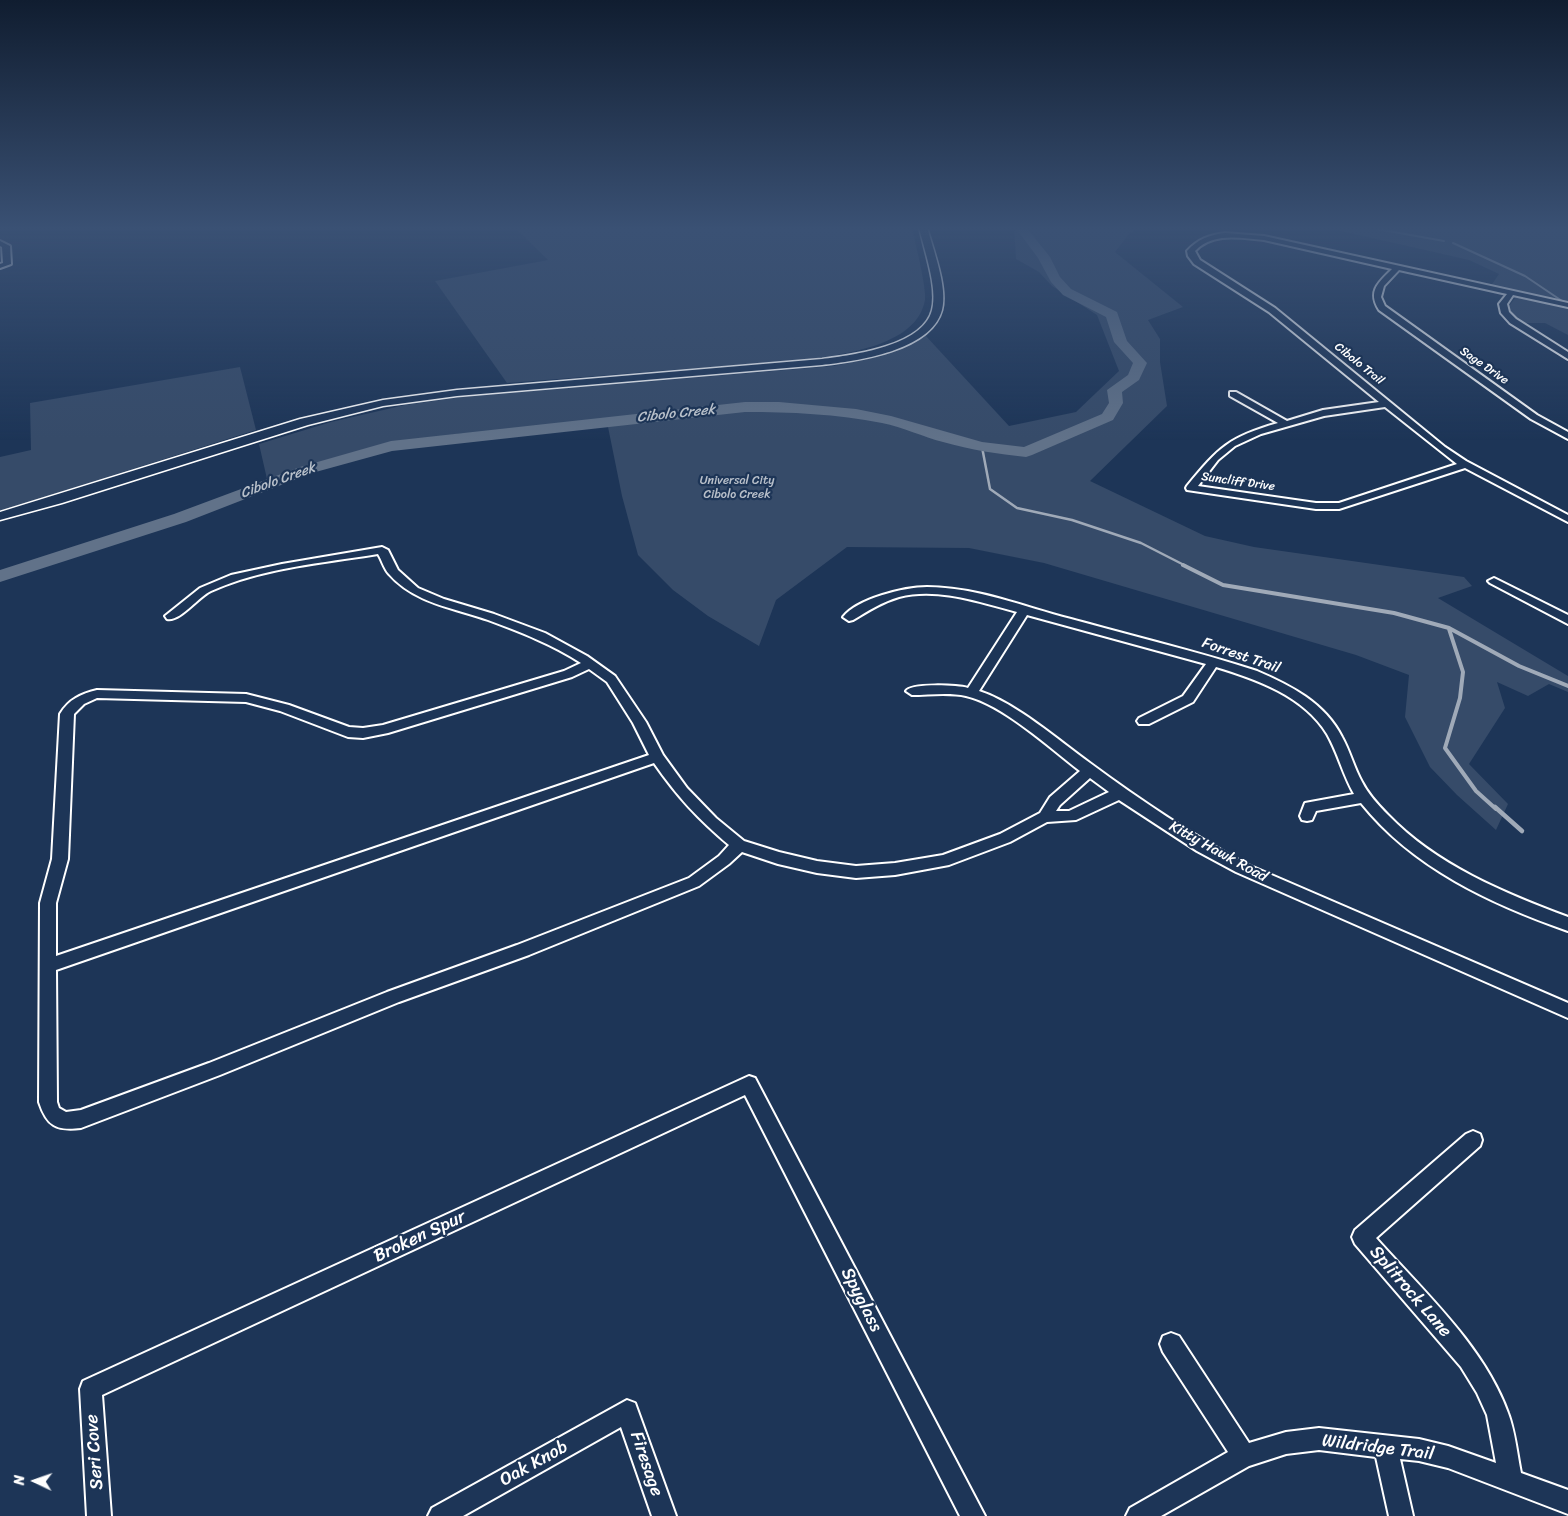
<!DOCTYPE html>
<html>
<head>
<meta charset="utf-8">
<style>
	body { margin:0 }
	#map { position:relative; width:1568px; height:1516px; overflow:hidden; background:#1d3557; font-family:Sriracha,sans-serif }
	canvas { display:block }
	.north { position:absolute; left:10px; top:1456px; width:50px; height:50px; -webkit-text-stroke:4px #1d3557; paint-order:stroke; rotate:273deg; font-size:14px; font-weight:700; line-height:20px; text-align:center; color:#fff }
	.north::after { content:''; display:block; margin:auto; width:18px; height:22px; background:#fff; clip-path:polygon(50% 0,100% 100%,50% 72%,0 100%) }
</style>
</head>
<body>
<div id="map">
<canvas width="1568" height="1516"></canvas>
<div class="north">N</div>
</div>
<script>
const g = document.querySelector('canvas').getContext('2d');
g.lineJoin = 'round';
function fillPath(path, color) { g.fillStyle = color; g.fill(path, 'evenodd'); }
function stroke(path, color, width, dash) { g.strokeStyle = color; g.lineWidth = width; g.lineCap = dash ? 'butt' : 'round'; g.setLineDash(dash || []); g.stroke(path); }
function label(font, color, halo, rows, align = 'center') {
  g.font = font + ' Sriracha,sans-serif'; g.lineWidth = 4.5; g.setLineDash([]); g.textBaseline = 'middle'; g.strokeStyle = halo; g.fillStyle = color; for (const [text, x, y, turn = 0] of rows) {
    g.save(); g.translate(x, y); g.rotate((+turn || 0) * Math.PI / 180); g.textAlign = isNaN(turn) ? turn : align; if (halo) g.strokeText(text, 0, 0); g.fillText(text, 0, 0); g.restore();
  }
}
fillPath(new Path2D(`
	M514,227H912C915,242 927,289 925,300C917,345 848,353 812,359L507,383L435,281L548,260Z
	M1014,227H1141L1130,233L1115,252L1183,307L1148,320L1160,339V362L1167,406L1090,481L1205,536L1254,547L1464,577L1472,586L1438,598L1568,676V692L1549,684L1528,696L1497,682L1505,708L1469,764L1508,804L1496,830L1457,795L1430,767L1405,717L1409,675L1356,655L1044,563L969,548L847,547L776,600L759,646L708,616L673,590L638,555L622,496L607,422L457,434L352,455L267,479L259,444L331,422L405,405L462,397L834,366L882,356L925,335L1009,426L1076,412L1119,371L1097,315L1052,286L1039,272L1016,259Z
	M1323,227H1568V304L1490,287L1499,274L1469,260Z
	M1516,297L1568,306V335L1545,323H1522L1511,315L1509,306Z
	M240,367L256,430L32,501V504L0,512V457L31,450L30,403Z`), '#364b69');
stroke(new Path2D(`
	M1366,227L1444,241
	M1453,243L1525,276L1565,303`), '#a0aab8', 2);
stroke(new Path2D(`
	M982,447L990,489L1017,508L1072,520L1141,543L1186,566`), '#a0aab8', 2.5);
stroke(new Path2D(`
	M1183,565L1223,585L1394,613L1449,628L1519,666L1568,686
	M1449,629L1463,672L1460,698L1445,748L1476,791L1496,809`), '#a0aab8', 4);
stroke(new Path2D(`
	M1495,807L1522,831`), '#a0aab8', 4.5);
fillPath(new Path2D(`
	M1015,227H1026L1050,257L1060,277L1071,289L1117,312L1127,341L1147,363L1139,380L1122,392L1123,403L1113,420L1032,455L1026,457C998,454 971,450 943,442C923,437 903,427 882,423C837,414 790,412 745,412L392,451L312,473L186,522L0,582V570L174,514L300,467L391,441L745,402H779L856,409L891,416L982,442L1024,447L1102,414L1109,403L1107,390L1128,375L1133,363L1114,342L1106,317L1063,295L1051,282L1038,258Z`), '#617289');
const minor = new Path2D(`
	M1225,233L1264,236L1568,303V307L1513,295L1507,304L1509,312L1516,319L1568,352V359L1510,323L1501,313L1499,304L1507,294L1399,270L1384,286L1381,297L1385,306L1537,415L1568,432V439L1531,419L1379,310C1367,291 1379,282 1392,269L1264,240C1240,238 1213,232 1195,251L1200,260L1275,308L1445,447L1466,461L1568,515V522L1465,468L1339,509H1316L1187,490L1186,488L1187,486C1219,447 1229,437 1278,423L1230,396V392H1236L1287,421L1323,410L1379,402L1269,312L1194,264L1188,256L1187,251C1198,239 1209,235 1225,233ZM1385,407L1457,464L1339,503H1316L1198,486L1218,460L1235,446L1261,434L1324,416Z
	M0,241L10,246L11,264L0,268V264L3,263L2,247L0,246Z
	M382,547L388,550L398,570L418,588L444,599L494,614L545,633L587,656L615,676L646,722L663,755L687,788L716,818L744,841L779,852L817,861L856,866L895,863L943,855L1000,834L1040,813L1050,797L1080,771C1050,748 1002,704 966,696C949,692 929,695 912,695L906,691C911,683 957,685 968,688L1017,612C980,602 937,587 899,597C882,602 868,611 853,620L849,621L843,617C857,599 904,587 927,587C976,587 1024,607 1071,619C1132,636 1196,651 1257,671C1290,685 1325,703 1342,737C1350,751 1354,768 1362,782C1368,794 1378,805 1388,815C1436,865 1504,893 1568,917V931C1491,904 1413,868 1361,803L1316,811L1312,820L1307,821L1302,820L1300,816L1305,803L1354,794C1343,775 1338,753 1327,734C1304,696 1256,679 1216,667L1193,702L1149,724H1139L1137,721L1139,718L1183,696L1206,664L1027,615L979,691C1016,703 1058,740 1090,763C1140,800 1191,834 1246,864L1568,1003V1018L1236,872L1197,851L1119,800L1076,820L1047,822L1010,842L949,865L895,875L856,878L817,873L778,864L742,852L729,864L699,886L529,955L399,1002L220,1075L81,1128C56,1131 47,1126 39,1102L40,903L52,859L60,714C69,699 81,694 97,690L246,694L289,705L349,727L363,728L383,725L564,671L581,663C552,644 520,632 488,620C454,608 414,603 389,574C384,569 382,560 378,554C323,563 262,568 211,591C198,597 180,622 167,619L165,616L200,588L231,575L282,564ZM589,669L607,682L633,723L649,755L56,956V903L68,859L74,714L84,704L97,698L246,702L280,711L348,737L363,738L388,733L572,677ZM654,763C677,796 698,819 729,845L719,856L689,878L517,945L387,992L209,1063L81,1110L66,1112L59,1108L57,1102L56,970ZM1090,778L1109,792L1069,811H1056L1060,805Z
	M1494,578L1568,615V624L1490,583L1488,581Z
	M749,1076L755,1078L985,1516H960L745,1095L102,1395L111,1516H87L80,1389L83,1381Z
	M1473,1131L1480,1134L1482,1140L1480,1146L1376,1238C1423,1291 1484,1346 1508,1413C1515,1431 1517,1453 1521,1473L1568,1490V1514L1448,1468L1419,1461L1400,1459L1413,1516H1389L1376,1457L1319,1450L1286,1454L1249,1466L1161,1516H1126L1130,1508L1228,1452L1163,1352L1160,1344L1163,1336L1171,1333L1179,1336L1249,1443L1286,1432L1319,1428L1419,1439L1448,1446L1496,1463L1487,1415L1477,1393L1461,1367L1355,1244L1352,1237L1355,1230L1466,1134Z
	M627,1400L635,1403L676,1516H652L621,1427L463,1516H428L432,1508Z`);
const major = new Path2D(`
	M919,227H927C933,249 948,288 942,310C931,351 857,361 822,365L457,396L383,406L308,425L62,503L0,520V512L300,419L383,400L457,390L822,359C853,355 923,346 932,310C938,288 924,250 919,227Z`);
stroke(minor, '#fff', 4);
stroke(major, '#fff', 3);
fillPath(minor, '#1d3557');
fillPath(major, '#1d3557');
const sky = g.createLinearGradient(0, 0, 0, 440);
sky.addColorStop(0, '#101d30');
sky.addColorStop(0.52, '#3a5174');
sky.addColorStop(1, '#3a517400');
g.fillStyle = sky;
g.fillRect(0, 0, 1568, 440);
label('12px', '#fff', '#1d3557', [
	["Cibolo Trail",1359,364,39],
	["Sage Drive",1484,366,35],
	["Suncliff Drive",1238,482,8]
]);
label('12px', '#b9c0ca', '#1d3557', [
	["Universal City",737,481],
	["Cibolo Creek",737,495]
]);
label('italic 14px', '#b8c0ca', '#1d3557', [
	["Cibolo Creek",676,414,-6],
	["Cibolo Creek",278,481,-20]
]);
label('15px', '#fff', '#1d3557', [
	["Forrest Trail",1241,656,19],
	["Kitty Hawk Road",1218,852,29]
]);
label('18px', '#fff', '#1d3557', [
	["Broken Spur",420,1237,-25],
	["Splitrock Lane",1410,1292,49],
	["Spyglass",861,1300,63],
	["Wildridge Trail",1378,1448,7],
	["Seri Cove",95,1452,-94],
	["Oak Knob",534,1464,-29],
	["Firesage",646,1464,71]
]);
</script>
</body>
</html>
